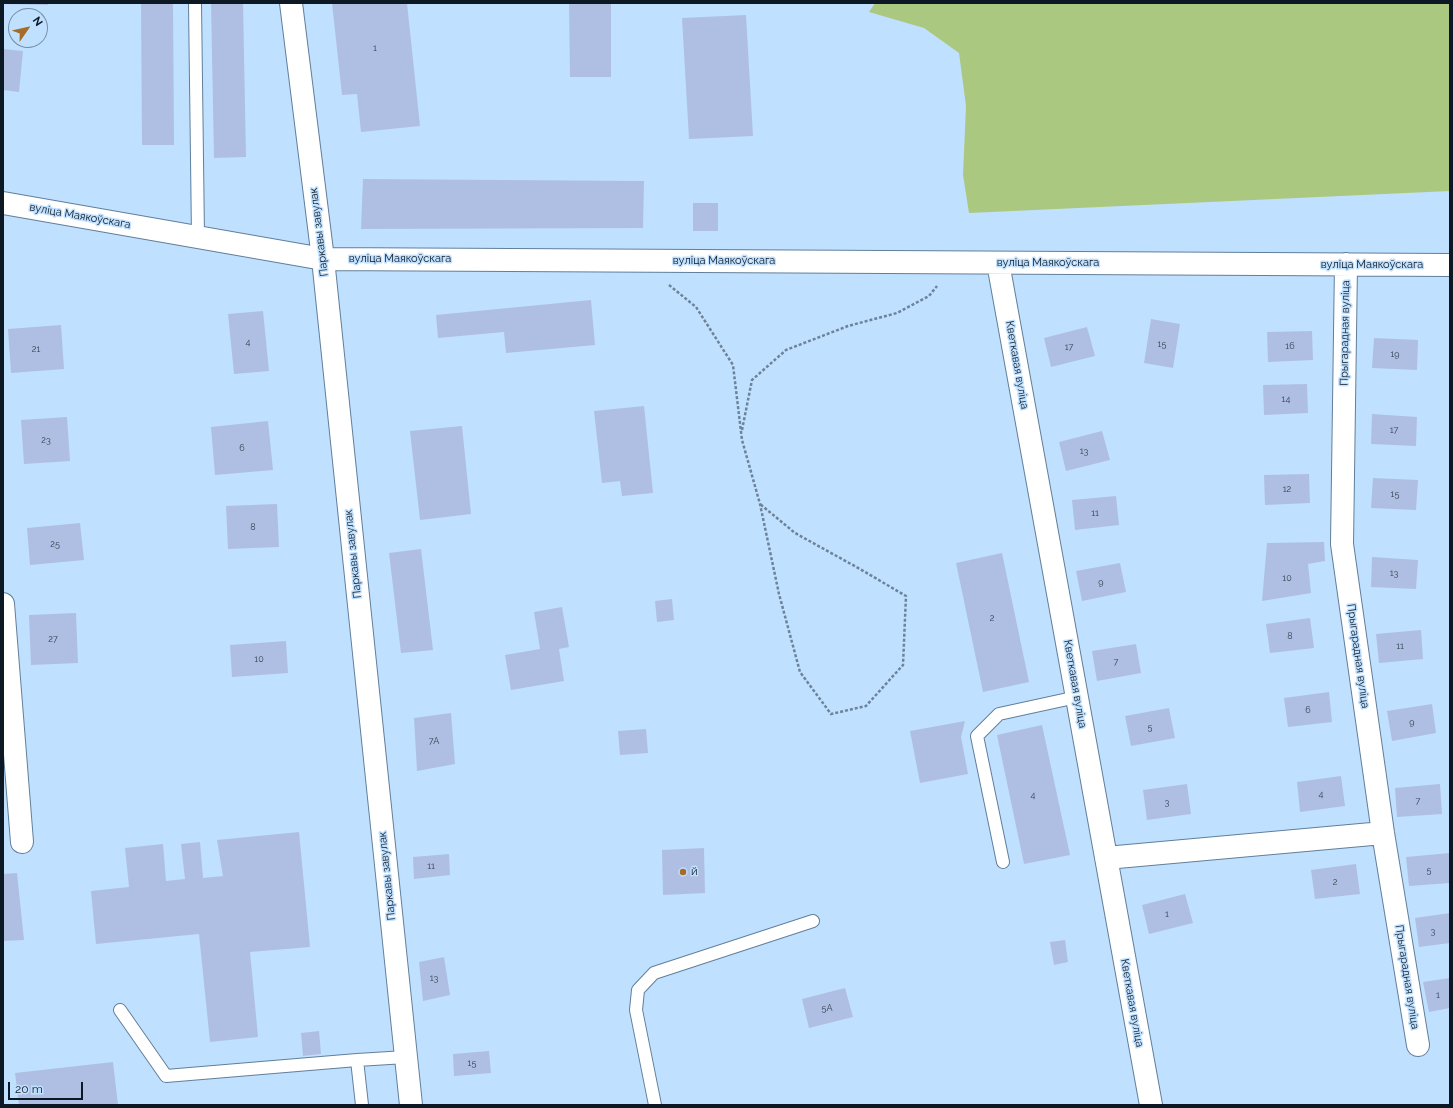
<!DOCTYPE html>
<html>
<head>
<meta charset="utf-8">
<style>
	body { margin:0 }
	#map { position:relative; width:1453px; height:1108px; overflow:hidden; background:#c0e0ff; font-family:Raleway,sans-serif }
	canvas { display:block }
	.frame { position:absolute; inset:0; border:4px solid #0c1823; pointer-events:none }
	.north { position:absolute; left:8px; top:8px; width:40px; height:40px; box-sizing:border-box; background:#c0e0ff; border:1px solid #7890a7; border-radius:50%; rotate:56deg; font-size:11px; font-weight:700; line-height:16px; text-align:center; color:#0c1823 }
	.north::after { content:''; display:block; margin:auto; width:14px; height:18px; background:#a46b29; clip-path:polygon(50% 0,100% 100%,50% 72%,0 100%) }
	.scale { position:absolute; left:8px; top:1082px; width:75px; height:18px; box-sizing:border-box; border:2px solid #0c1823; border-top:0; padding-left:5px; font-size:12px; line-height:14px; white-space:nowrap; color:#0c1823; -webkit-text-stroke:3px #c0e0ff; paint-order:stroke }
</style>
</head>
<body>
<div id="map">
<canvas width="1453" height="1108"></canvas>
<div class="frame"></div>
<div class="north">N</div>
<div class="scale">20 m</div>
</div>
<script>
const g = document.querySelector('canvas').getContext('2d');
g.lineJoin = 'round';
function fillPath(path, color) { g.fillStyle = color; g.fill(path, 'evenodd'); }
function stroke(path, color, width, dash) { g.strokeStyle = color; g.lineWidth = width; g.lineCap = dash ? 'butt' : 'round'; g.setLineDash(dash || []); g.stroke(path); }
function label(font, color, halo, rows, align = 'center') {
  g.font = font + ' Raleway,sans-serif'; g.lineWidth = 3; g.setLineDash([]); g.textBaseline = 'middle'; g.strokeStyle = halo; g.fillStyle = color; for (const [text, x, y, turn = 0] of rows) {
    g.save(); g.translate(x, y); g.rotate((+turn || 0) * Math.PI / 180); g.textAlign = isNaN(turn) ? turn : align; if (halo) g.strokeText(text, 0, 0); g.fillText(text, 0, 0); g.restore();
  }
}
fillPath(new Path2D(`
	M875,3H1450V191L969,213L963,175L966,106L959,53L924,28L869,12Z`), '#abc881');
fillPath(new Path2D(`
	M3,3H48V5L3,4Z
	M141,3H173L174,145H142Z
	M211,3H243L246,157L214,158Z
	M332,3H407L420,126L361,132L357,94L342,95Z
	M569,3H611V77H570Z
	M746,15L753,136L689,139L682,18Z
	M3,49L23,51L19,92L3,90Z
	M363,179L644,181L643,228L361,229Z
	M693,203H718V231H693Z
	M591,300L595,345L506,353L504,332L438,338L436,315Z
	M263,311L269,371L234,374L228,314Z
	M1151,319L1180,324L1173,368L1144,363Z
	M61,325L64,369L11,373L8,329Z
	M1087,327L1095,356L1051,367L1044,338Z
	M1312,331L1313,360L1268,362L1267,332Z
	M1374,338L1418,340L1417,370L1372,368Z
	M1307,384L1308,413L1264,415L1263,385Z
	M644,406L653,493L622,496L620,481L602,483L594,411Z
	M1372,414L1417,417L1416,446L1371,444Z
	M67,417L70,461L24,464L21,420Z
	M268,421L273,470L215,475L211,427Z
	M462,426L471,514L420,520L410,431Z
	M1102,431L1110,460L1066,471L1059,442Z
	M1309,474L1310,503L1265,505L1264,475Z
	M1373,478L1418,480L1416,510L1371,508Z
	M1116,496L1119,525L1075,530L1072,500Z
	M277,504L279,547L228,549L226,506Z
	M80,523L84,560L30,565L27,528Z
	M1324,542L1325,561L1308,564L1311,593L1262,601L1267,543Z
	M421,549L433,650L401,653L389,553Z
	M1002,553L1029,682L983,692L956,563Z
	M1372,557L1418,560L1416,589L1371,587Z
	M1120,563L1126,592L1082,601L1076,571Z
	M672,599L674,620L657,622L655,601Z
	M562,607L569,647L559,649L564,681L511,690L505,655L540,649L534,612Z
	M76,613L78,663L31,665L29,615Z
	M1310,618L1314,648L1270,653L1266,624Z
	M1421,630L1423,659L1379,663L1376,634Z
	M286,641L288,673L232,677L230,645Z
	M1136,644L1141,673L1097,681L1092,651Z
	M1329,692L1332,722L1288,727L1284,698Z
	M1432,704L1436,733L1392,741L1387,711Z
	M1169,708L1175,738L1131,746L1125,716Z
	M451,713L455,764L417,771L414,718Z
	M965,721L961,737L968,774L920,783L910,731Z
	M1042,725L1070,855L1024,864L997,735Z
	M646,729L648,753L620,755L618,731Z
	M1341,776L1345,806L1300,812L1297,782Z
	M1187,784L1191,814L1147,820L1143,790Z
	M1440,784L1442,814L1397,817L1395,788Z
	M299,832L310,947L250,952L258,1037L210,1042L199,934L96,944L91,891L129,887L125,848L163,844L166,881L185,879L181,844L200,842L203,878L223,876L217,840Z
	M704,848L705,893L663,895L662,850Z
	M1450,853V883L1409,886L1406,857Z
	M449,854L450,875L414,879L413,857Z
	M1356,864L1360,894L1315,899L1311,870Z
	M17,873L24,940L3,941V874Z
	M1185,894L1193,923L1149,934L1142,905Z
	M1450,913V943L1419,947L1415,918Z
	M1065,940L1068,962L1054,965L1050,942Z
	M444,957L450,995L423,1001L419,962Z
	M1450,978V1008L1429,1012L1423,982Z
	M845,988L853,1017L809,1028L802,999Z
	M319,1031L321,1054L303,1056L301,1033Z
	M489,1051L491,1073L454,1076L453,1054Z
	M113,1062L118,1105H19L15,1073Z`), '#afbfe3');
const service = new Path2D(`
	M195,3L198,237
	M1003,862L977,736L999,714L1077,697
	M120,1010L166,1076L357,1060
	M362,1105L357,1060L406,1057
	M655,1105L636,1010L638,990L654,973L813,921`);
const minor = new Path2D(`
	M291,3L323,259L411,1105
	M3,203L323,259L1450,265
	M998,263L1151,1105
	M1346,264L1342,544L1383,833L1418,1045
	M3,604L22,842
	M1106,858L1383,833`);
stroke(service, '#617f9a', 14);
stroke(minor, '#617f9a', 24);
stroke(new Path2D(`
	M669,285L696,307L733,365L742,440L760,504L779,594L800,672L831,714L866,706L903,665L906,596L860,569L795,533L760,504
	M742,430L752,380L786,350L848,326L897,313L929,296L937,286`), '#6c8399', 2.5, [3, 2]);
stroke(service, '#fff', 12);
stroke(minor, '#fff', 22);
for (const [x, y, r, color] of [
	[683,872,4,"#a46b29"]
]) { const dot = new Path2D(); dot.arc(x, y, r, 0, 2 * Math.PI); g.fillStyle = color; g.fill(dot); stroke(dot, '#c0e0ff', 1.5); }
label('9px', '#354253', null, [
	["1",375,48],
	["4",248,342],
	["15",1162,344],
	["16",1290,346],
	["17",1069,347],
	["21",36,349],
	["19",1395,354],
	["14",1286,399],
	["17",1394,430],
	["23",46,440],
	["6",242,448],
	["13",1084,451],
	["12",1287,489],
	["15",1395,494],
	["11",1095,513],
	["8",253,527],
	["25",55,544],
	["13",1394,573],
	["10",1287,578],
	["9",1101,582],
	["2",992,618],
	["8",1290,636],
	["27",53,639],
	["11",1400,646],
	["10",259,659],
	["7",1116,662],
	["6",1308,710],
	["9",1412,722],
	["5",1150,727],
	["7А",434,741],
	["4",1321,794],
	["4",1033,795],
	["7",1418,801],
	["3",1167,802],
	["11",431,866],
	["5",1429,870],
	["2",1335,882],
	["1",1167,914],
	["3",1433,931],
	["13",434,978],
	["1",1438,995],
	["5А",827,1008],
	["15",472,1063]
]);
label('11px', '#0c1823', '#c0e0ff', [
	["вуліца Маякоўскага",80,216,10],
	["Паркавы завулак",319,232,-97],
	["вуліца Маякоўскага",400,259],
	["вуліца Маякоўскага",724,261],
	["вуліца Маякоўскага",1048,263],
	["вуліца Маякоўскага",1372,265],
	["Прыгарадная вуліца",1345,333,-89],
	["Кветкавая вуліца",1017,365,80],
	["Паркавы завулак",353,554,-96],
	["Прыгарадная вуліца",1358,656,82],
	["Кветкавая вуліца",1075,684,80],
	["Паркавы завулак",387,876,-96],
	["Прыгарадная вуліца",1407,977,81],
	["Кветкавая вуліца",1132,1003,80]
]);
label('11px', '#0c1823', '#c0e0ff', [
	["й",691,872]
], 'left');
</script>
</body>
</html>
